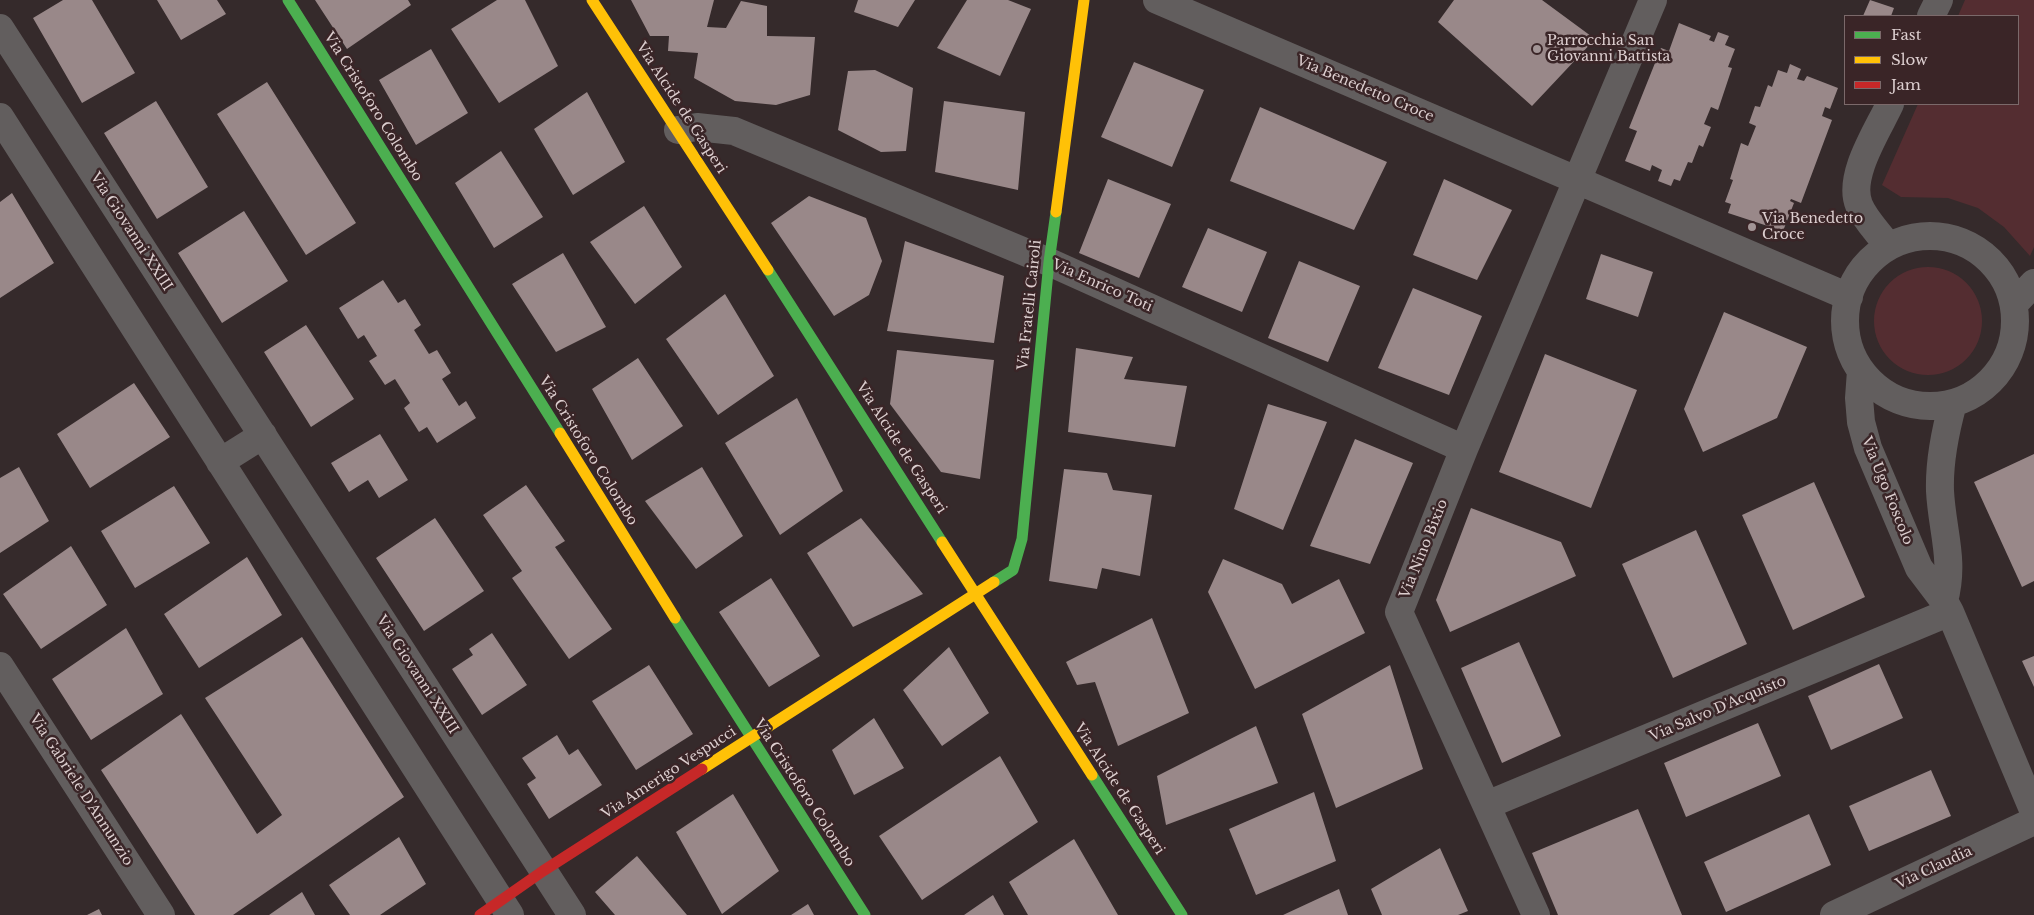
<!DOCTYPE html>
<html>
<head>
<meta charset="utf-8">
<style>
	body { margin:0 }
	#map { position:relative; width:2034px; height:915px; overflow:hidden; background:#352a2b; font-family:"Libre Baskerville",serif }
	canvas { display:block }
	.legend { position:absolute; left:1844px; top:15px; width:175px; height:90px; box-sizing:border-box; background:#3a2527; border:1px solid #7b696a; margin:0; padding:6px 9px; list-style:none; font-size:15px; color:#dccecf }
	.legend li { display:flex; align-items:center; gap:10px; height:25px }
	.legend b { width:25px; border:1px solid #7b696a }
</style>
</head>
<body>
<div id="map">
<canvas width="2034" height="915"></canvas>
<ul class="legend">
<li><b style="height:6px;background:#4caf50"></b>Fast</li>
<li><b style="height:6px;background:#ffc107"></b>Slow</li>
<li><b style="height:6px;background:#c62828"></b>Jam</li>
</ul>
</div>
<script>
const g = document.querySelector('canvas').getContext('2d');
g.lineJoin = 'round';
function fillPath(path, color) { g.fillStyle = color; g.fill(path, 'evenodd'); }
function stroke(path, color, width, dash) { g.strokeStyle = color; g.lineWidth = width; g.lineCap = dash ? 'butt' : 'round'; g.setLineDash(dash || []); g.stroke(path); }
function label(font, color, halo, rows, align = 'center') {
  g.font = font + ' "Libre Baskerville",serif'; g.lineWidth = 5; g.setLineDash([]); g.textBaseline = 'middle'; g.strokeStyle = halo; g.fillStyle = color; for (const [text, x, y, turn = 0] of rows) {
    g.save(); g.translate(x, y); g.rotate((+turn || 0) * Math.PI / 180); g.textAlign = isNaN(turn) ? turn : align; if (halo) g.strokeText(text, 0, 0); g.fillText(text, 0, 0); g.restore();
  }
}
fillPath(new Path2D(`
	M1965,0H2034V247L2030,256L2004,227L1978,208L1948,198L1901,197L1882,185L1918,104H2018V16H1958Z
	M1874 321a54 54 0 1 1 108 0a54 54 0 1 1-108 0Z`), '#542d31');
fillPath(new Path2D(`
	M63,0H92L135,73L82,103L33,18Z
	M157,0H217L226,14L181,40Z
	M315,0H408L411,5L347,49Z
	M497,0H525L558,66L499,103L451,29Z
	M631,0H714L707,27L726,28L741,1L767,6V36L815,37L810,95L776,105L735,101L694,78L698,53L668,51L669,36H650Z
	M858,0H915L898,27L854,12Z
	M967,0H1008L1031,9L1000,76L937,48Z
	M1454,0H1542L1595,39L1532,106L1438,22Z
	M1870,0L1894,8L1891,16H1863Z
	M1679,23L1711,36L1709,40L1714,42L1718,32L1729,36L1725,45L1735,49L1728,67L1732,68L1718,110L1711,107L1704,124L1711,127L1703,147L1699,145L1692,163L1688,162L1680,181L1674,179L1671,186L1658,181L1662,170L1652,165L1650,171L1625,161L1637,131L1629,128L1661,48L1669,51Z
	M431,49L468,113L416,145L379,80Z
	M1134,62L1204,90L1172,167L1101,137Z
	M1790,64L1801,69L1797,79L1804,81L1807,76L1838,88L1830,109L1825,107L1822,116L1832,120L1801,203L1791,199L1790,201L1794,203L1783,231L1728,213L1731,204L1725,202L1733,180L1730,179L1741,143L1748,146L1756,126L1749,123L1755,106L1760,107L1768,85L1772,87L1778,70L1787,73Z
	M875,70L913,88L906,151L881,152L838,130L848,71Z
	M267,82L356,223L306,255L217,114Z
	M587,92L625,162L573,195L534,129Z
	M156,101L208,187L157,219L104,133Z
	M944,101L1025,112L1018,190L935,172Z
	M1260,107L1387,162L1354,230L1230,181Z
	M501,151L543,217L494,248L455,183Z
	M1108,179L1171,204L1139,278L1079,253Z
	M1444,179L1512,210L1477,280L1413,255Z
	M12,193L54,263L0,298V202Z
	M809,196L866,218L882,261L869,295L834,316L771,223Z
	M644,206L682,267L635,304L590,242Z
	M244,211L288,281L222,323L178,253Z
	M1208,228L1267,252L1242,312L1182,287Z
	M905,241L1004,276L994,343L887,331Z
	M563,253L606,327L556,352L512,284Z
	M1601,254L1653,272L1638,317L1586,299Z
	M1299,261L1360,286L1328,362L1268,338Z
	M383,280L398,303L405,299L421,325L414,330L429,354L437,350L451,373L442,379L459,406L466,401L476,418L437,443L427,427L419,432L404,408L410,403L395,379L385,385L369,361L377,356L364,335L358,339L339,308Z
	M1413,288L1482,316L1449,395L1378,368Z
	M725,294L774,376L718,415L666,339Z
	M1724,312L1807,347L1777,418L1703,452L1684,409Z
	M306,325L354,399L311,427L264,352Z
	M1076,348L1133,357L1124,379L1187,386L1175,447L1068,432Z
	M897,350L994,360L980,479L941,472L890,404Z
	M1545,354L1637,390L1591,508L1499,472Z
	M638,358L683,426L632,460L592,389Z
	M134,383L170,437L90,488L57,434Z
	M797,398L843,491L780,535L725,443Z
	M1268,404L1327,422L1283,530L1234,509Z
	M380,434L408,480L379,498L368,480L349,492L331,463Z
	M1355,439L1413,463L1370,564L1310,546Z
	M2034,454V581L2022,587L1974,482Z
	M19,467L49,521L0,553V478Z
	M702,467L743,536L696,569L645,501Z
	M1064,469L1107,473L1113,490L1152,495L1140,576L1102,568L1097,589L1049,581Z
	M1814,482L1865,597L1793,630L1742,515Z
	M526,485L565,541L555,547L612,629L569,659L512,578L522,571L483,515Z
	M174,486L210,543L135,588L101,531Z
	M1471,508L1561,542L1576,576L1450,632L1436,600Z
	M435,518L484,591L424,631L376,558Z
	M861,518L923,594L853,627L807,553Z
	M1696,530L1747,644L1673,678L1622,564Z
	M71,546L107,605L41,649L3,594Z
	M247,557L282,615L199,668L164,614Z
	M1223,559L1282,584L1292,604L1339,579L1365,633L1255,689L1208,592Z
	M771,578L820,656L769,687L719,612Z
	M1152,618L1189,713L1118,746L1095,682L1077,685L1066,662Z
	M126,628L163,694L91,740L52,679Z
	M492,633L527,685L482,715L452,669L473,655L469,649Z
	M302,637L404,797L233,915H195L101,770L181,714L257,834L282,815L205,698Z
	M1519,642L1561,736L1502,763L1461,668Z
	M949,647L989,713L942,746L903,690Z
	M2034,656V687L2022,661Z
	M1879,664L1903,718L1831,750L1808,696Z
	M649,665L693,734L636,770L592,701Z
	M1390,665L1423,769L1336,808L1302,714Z
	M874,718L904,768L854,795L832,750Z
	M1758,723L1781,776L1686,817L1664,763Z
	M1256,726L1278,783L1166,825L1157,776Z
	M557,735L569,755L578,749L602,785L549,819L527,784L536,778L522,758Z
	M1000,756L1038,822L922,900L879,836Z
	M1931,770L1951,816L1869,851L1849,806Z
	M1314,792L1336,861L1256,895L1229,829Z
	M733,794L779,871L722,914L676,832Z
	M1638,809L1682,915H1558L1532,853Z
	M1809,814L1831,865L1726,912L1704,862Z
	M399,837L426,884L380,915H350L329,885Z
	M1074,839L1118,915H1028L1009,882Z
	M1440,848L1468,911L1458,915H1382L1371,889Z
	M637,856L687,915H615L595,892Z
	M1339,889L1348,915H1283Z
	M302,892L315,915H269Z
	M993,895L1004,915H964Z
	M808,904L814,915H791Z
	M99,909L102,915H87Z`), '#998889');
stroke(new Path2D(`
	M1157,0L1849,297
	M1931,16L1939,0
	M0,28L572,915
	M0,117L510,915
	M678,130L697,127L734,131L1049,262L1464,449
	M1845 321a85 85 0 1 1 170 0a85 85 0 1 1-170 0Z
	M1888,246C1879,233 1865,220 1859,205C1847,176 1878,130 1890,104
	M2014,304L2034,283
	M1861,371L1859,398L1861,422L1868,448L1919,568L1944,601L1950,612L2034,812
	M220,462L263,435
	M1944,601C1955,560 1942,531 1940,491C1939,461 1945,432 1953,403
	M0,666L161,915
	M1487,805L1950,612
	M1536,915L1399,612L1464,449L1653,0
	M1834,915L2034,821`), '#625e5e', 28);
stroke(new Path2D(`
	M288,0L560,433
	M768,270L942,542
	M994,582L1013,570L1022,539L1049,262L1056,212
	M675,618L865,915
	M1092,775L1182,915`), '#4caf50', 11);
stroke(new Path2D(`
	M592,0L768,270
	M1056,212L1084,0
	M560,433L675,618
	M942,542L1092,775
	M702,769L994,582`), '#ffc107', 11);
stroke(new Path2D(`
	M480,915L543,871L702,769`), '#c62828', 11);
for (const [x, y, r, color] of [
	[1537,49,5,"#a29596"],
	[1752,227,5,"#a29596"]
]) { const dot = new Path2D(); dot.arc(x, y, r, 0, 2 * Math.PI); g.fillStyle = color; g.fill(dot); stroke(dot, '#3a2527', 2); }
label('14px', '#dccecf', '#3a2527', [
	["Parrocchia San",1547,41],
	["Giovanni Battista",1547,57],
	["Via Benedetto",1762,219],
	["Croce",1762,235]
], 'left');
label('14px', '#dccecf', '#3a2527', [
	["Via Benedetto Croce",1365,89,23],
	["Via Cristoforo Colombo",373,107,58],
	["Via Alcide de Gasperi",681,108,57],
	["Via Giovanni XXIII",131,232,57],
	["Via Enrico Toti",1102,286,24],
	["Via Fratelli Cairoli",1030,305,-84],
	["Via Alcide de Gasperi",901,448,57],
	["Via Cristoforo Colombo",588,451,58],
	["Via Ugo Foscolo",1887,491,68],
	["Via Nino Bixio",1424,549,-68],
	["Via Giovanni XXIII",417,675,57],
	["Via Salvo D'Acquisto",1718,709,-23],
	["Via Amerigo Vespucci",669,773,-33],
	["Via Alcide de Gasperi",1119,789,57],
	["Via Gabriele D'Annunzio",81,790,57],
	["Via Cristoforo Colombo",804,793,57],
	["Via Claudia",1934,868,-25]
]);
</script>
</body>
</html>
